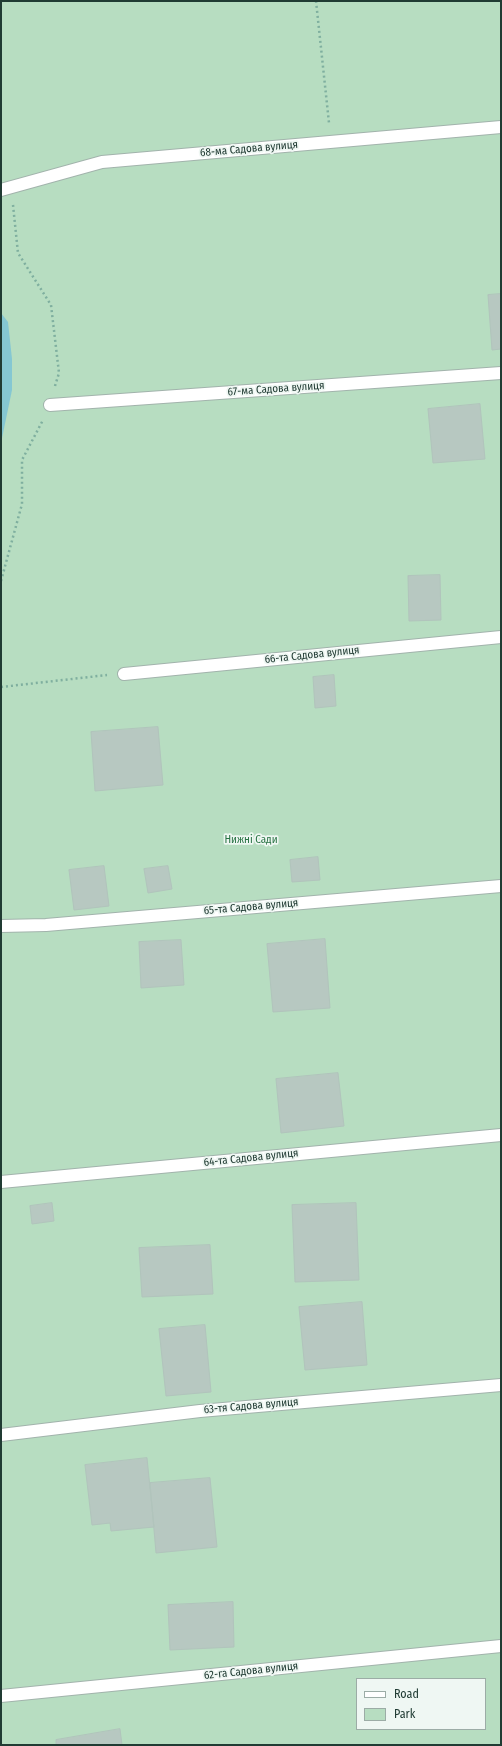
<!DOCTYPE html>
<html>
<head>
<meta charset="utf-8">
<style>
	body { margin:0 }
	#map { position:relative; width:502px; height:1746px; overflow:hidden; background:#dfebe5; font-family:"Fira Sans Condensed",sans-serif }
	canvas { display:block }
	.frame { position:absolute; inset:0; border:2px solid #203b33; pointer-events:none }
	.legend { position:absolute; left:356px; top:1678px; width:130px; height:52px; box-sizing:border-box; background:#eff7f3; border:1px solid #9caca6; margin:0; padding:5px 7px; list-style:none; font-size:12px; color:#203b33 }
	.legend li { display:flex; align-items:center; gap:8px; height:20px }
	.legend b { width:20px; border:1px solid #9caca6 }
</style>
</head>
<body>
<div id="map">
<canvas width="502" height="1746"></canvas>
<div class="frame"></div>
<ul class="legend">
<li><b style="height:5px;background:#fff"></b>Road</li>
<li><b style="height:11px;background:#b7ddc1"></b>Park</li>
</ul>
</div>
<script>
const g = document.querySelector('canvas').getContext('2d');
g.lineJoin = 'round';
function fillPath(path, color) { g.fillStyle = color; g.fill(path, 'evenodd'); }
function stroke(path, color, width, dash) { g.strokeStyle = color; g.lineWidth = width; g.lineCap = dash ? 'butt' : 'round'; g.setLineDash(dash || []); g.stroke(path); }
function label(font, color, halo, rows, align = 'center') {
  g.font = font + ' "Fira Sans Condensed",sans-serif'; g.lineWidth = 3.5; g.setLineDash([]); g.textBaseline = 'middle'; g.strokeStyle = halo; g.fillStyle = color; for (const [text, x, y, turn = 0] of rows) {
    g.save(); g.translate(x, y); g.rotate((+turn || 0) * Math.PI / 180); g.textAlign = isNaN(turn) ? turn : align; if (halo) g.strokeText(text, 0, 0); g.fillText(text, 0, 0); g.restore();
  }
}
fillPath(new Path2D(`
	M1,1H501V1745H1ZM357,1679H485V1729H357Z`), '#b7ddc1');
fillPath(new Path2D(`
	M1,313L8,322L12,359V390L1,443Z`), '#85c7d2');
const building = new Path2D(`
	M501,294V349L492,350L488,295Z
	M480,404L485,459L433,463L428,409Z
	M440,575L441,620L409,621L408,576Z
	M334,675L336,706L315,708L313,677Z
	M158,727L163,785L95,791L91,732Z
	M318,857L320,880L292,882L290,860Z
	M104,866L109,906L74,910L69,870Z
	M168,866L172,889L148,893L144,869Z
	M325,939L330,1008L273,1012L267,944Z
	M181,940L184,985L141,988L139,942Z
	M338,1073L344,1126L281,1133L276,1079Z
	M52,1203L54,1221L32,1224L30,1206Z
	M356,1203L359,1280L295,1282L292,1205Z
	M210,1245L213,1294L142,1297L139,1248Z
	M362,1302L367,1365L305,1370L299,1307Z
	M205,1325L211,1392L166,1396L159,1329Z
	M147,1458L154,1527L111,1531L110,1523L92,1525L85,1465Z
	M210,1478L217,1547L156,1553L150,1483Z
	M233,1602L234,1647L170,1650L168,1605Z
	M120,1729L122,1745H56V1740Z`);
fillPath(building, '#b7c8c1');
stroke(building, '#b1c4bc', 1);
const street = new Path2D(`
	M1,190L102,162L501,127
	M50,405L501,373
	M124,674L501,637
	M1,926L46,925L501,886
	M1,1182L501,1135
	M1,1435L200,1411L501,1385
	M1,1696L501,1646`);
stroke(street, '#a2b3ac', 14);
stroke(new Path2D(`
	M316,1L329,123
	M13,205L18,253L51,305L59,373L55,386
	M1,581L22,504V460L43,420
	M1,687L107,675`), '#7faf9f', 2.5, [2, 3]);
stroke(street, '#fff', 12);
label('11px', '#203b33', '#eff7f3', [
	["68-ма Садова вулиця",249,149,-5],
	["67-ма Садова вулиця",276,389,-4],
	["66-та Садова вулиця",312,655,-6],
	["65-та Садова вулиця",251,907,-5],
	["64-та Садова вулиця",251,1158,-6],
	["63-тя Садова вулиця",251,1406,-5],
	["62-га Садова вулиця",251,1671,-6]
]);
label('11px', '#297344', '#eff7f3', [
	["Нижні Сади",251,840]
]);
</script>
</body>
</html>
